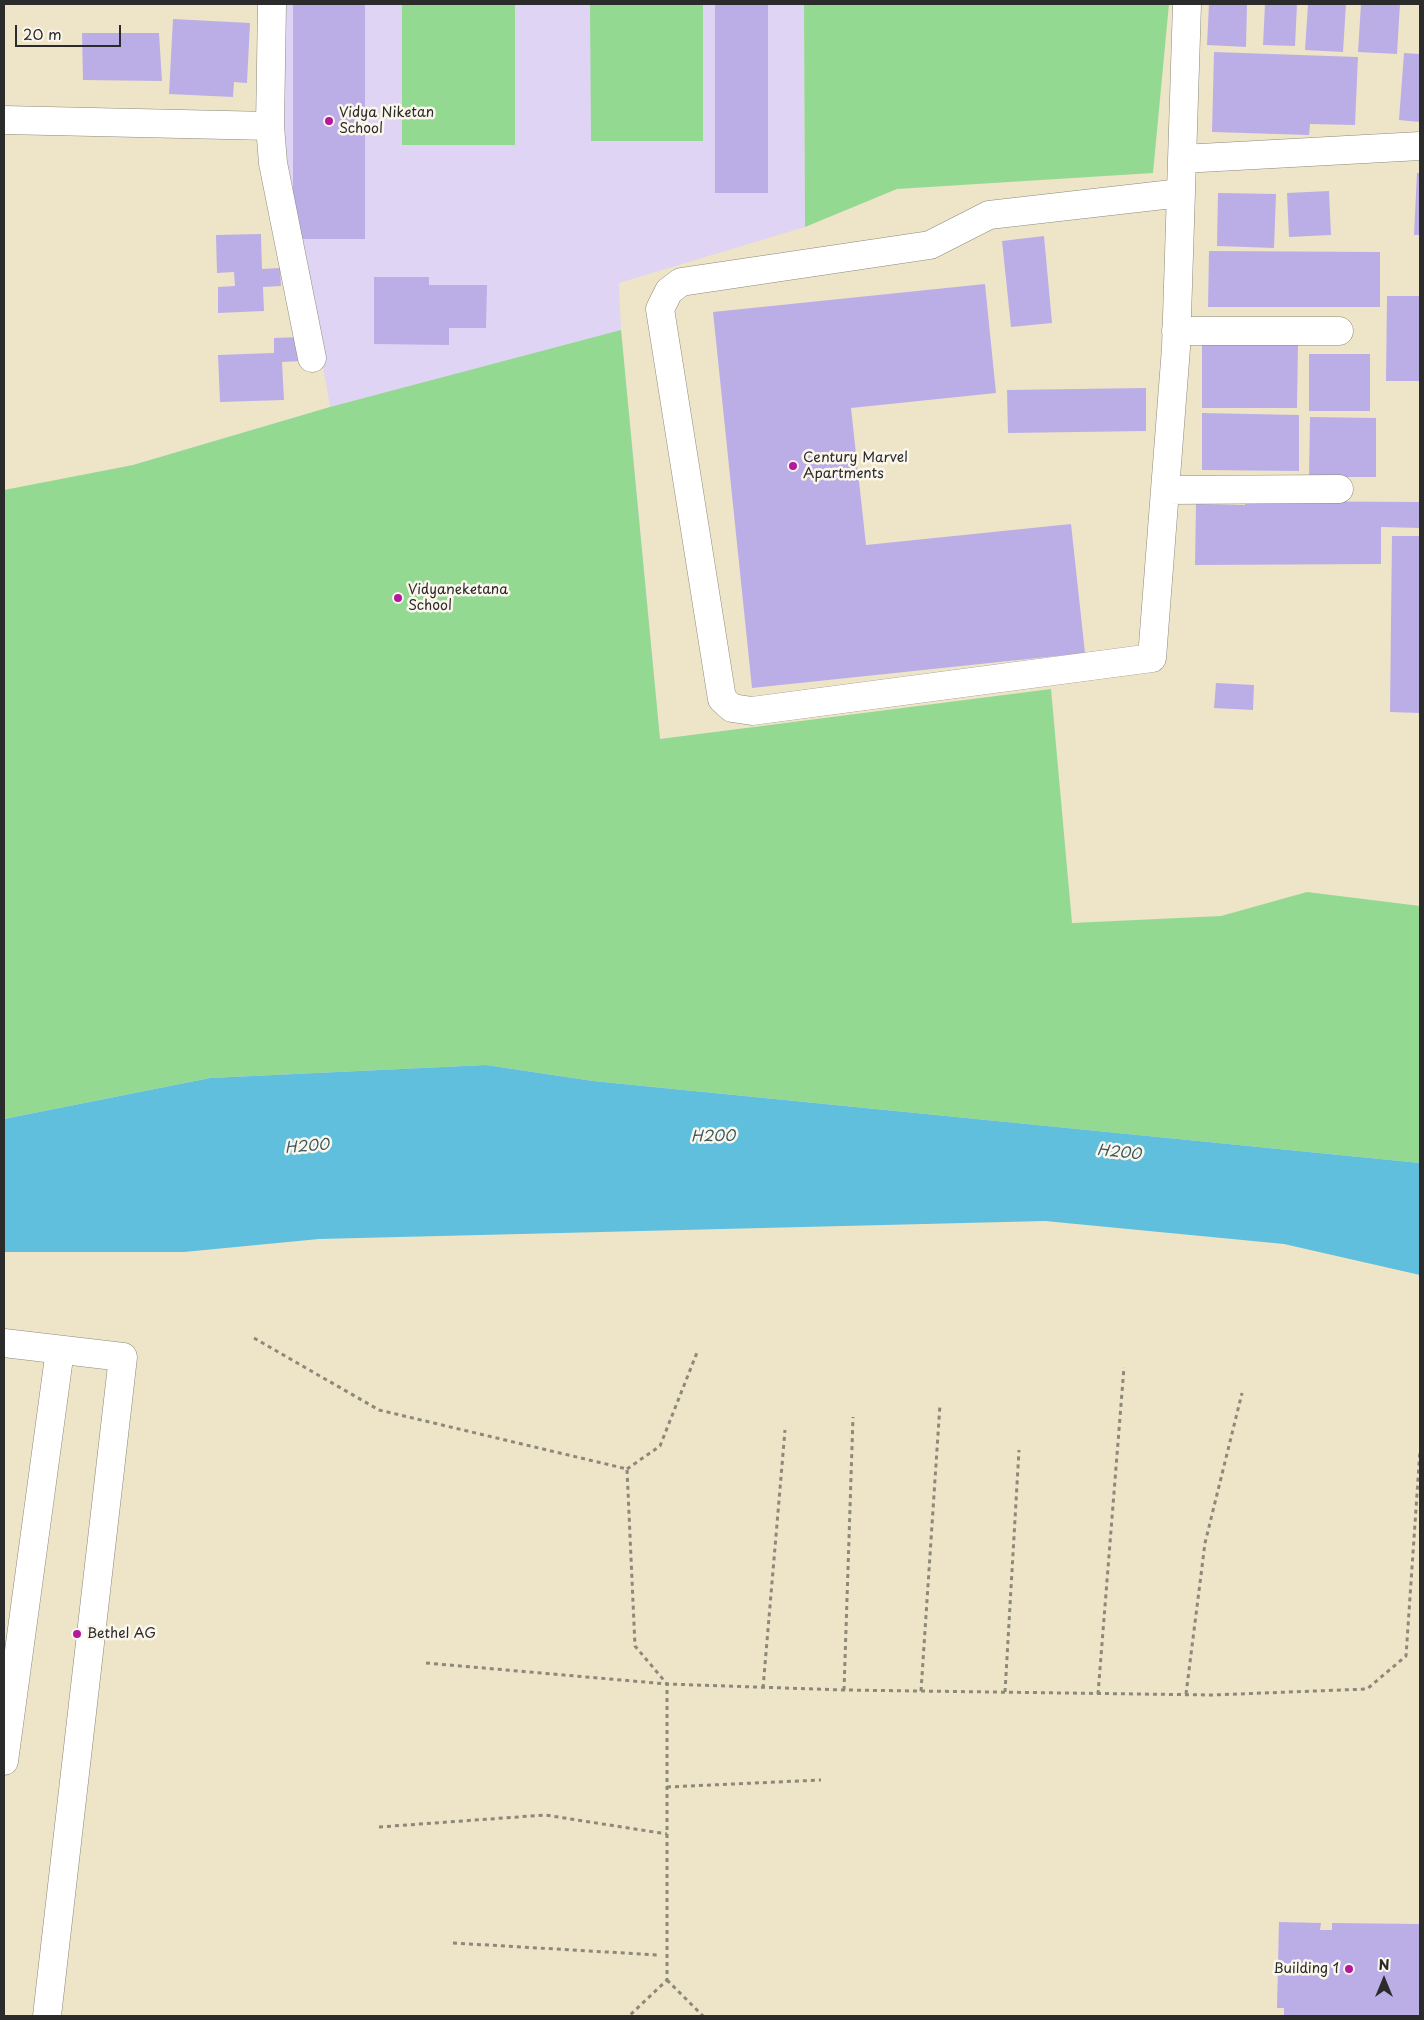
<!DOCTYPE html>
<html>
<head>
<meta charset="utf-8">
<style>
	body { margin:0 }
	#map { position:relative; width:1424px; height:2020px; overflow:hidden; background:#eee5c8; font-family:"Playpen Sans",sans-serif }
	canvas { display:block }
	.frame { position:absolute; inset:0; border:5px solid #2b2b2b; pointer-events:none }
	.north { position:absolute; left:1359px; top:1955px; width:50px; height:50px; -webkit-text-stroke:4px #fbf7ec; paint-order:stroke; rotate:0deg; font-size:14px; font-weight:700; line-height:20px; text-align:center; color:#2b2b2b }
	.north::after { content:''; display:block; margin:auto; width:18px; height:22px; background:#2b2b2b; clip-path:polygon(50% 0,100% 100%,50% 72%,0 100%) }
	.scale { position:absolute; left:15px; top:25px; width:106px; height:22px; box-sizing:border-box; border:2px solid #2b2b2b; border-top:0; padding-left:6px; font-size:15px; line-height:18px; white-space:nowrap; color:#2b2b2b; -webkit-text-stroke:4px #fbf7ec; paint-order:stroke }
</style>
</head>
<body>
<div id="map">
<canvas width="1424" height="2020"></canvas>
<div class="frame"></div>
<div class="north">N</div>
<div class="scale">20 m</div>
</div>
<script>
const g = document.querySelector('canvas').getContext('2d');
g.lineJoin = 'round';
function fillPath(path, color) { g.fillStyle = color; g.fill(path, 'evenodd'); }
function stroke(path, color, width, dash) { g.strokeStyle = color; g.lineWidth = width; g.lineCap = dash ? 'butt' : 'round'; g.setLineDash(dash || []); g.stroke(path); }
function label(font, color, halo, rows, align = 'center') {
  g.font = font + ' "Playpen Sans",sans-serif'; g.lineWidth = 5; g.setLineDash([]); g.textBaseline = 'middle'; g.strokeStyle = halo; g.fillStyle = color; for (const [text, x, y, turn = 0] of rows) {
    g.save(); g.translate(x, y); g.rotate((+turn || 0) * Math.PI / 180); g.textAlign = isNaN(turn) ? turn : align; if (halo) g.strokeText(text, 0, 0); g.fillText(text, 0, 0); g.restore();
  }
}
fillPath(new Path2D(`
	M285,4H804L805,227L619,283L621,330L660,739L718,732L765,1017L133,465L330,407L283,137Z`), '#e0d4f4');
fillPath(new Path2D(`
	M402,4H515V145H402Z
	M590,4H703V141H591Z
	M804,4H1169L1153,173L897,189L805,227Z
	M621,330L660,739L1051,689L1072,923L1221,916L1307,892L1420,906V1163L593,1081L486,1065L210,1078L4,1119V490L133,465L330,407Z`), '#94d992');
fillPath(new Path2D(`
	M486,1065L593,1081L1420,1163V1275L1284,1244L1045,1221L319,1239L184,1252H4V1119L210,1078Z`), '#5fbfdd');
fillPath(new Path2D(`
	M293,4H365V239H293Z
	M715,4H768V193H715Z
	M1209,4H1247L1246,47L1207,45Z
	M1265,4H1297L1295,46L1263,45Z
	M1308,4H1346L1343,52L1305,50Z
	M1361,4H1400L1397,54L1358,52Z
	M173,19L250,23L247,83L234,82L233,97L169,94Z
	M82,33H159L162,81L83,80Z
	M1214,52L1358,57L1355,125L1310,124L1309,135L1212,132Z
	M1404,53L1420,54V122L1399,120Z
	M1417,173H1420V235H1414Z
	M1329,191L1331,235L1289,237L1287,193Z
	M1218,193L1276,194L1274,248L1217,246Z
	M261,234L262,269L280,268L281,286L263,287L264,311L218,313V287L235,286L234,272L217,273L216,235Z
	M1044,236L1052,323L1011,327L1002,241Z
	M1209,251L1380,252V307H1208Z
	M374,277H429V285H487L486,328H449V345L374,344Z
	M985,284L996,393L851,408L866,545L1071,524L1085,653L752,688L713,312Z
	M1387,296H1420V381H1386Z
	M300,337L302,361L282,362L284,400L220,402L218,355L274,353V338Z
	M1202,345H1298L1297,408H1202Z
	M1309,354H1370V411H1309Z
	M1146,388V431L1008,433L1007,390Z
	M1202,413L1299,415V471L1202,470Z
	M1310,417L1376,418V477H1309Z
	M1245,501L1420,502V528L1381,527V564L1195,565L1196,504L1245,505Z
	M1392,536H1420V713L1390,712Z
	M1216,683L1254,685L1253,710L1214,708Z
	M1279,1922L1321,1923L1320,1930H1332V1923L1420,1924V2016H1284V2008H1277Z`), '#bbaee7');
const minor = new Path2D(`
	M272,4L270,126L273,163L312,358
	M4,120L270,126
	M1182,159L1420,146
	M1181,193L989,215L930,245L681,282L669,291L660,309L722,699L732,708L752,711L1152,658L1176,348L1187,4
	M1176,331H1339
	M1165,490L1339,489
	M4,1343L123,1357L47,2016
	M4,1761L60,1350`);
stroke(minor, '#8c887a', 29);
stroke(new Path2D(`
	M254,1338L379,1410L627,1469L635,1646L667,1684V1980L629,2016
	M627,1469L660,1446L698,1350
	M426,1663L667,1684L844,1690L1212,1695L1367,1689L1406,1656L1420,1450
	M763,1688L785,1430
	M844,1690L853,1417
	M921,1691L940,1404
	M1005,1692L1019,1450
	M1098,1694L1124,1367
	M1186,1694L1205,1543L1242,1393
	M667,1787L821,1780
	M379,1827L545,1815L667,1834
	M453,1943L658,1955
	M667,1980L703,2016`), '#8c887a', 3, [4, 4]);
stroke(minor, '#fff', 28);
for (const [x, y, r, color] of [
	[329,121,5,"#b5179e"],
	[793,466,5,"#b5179e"],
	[398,598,5,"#b5179e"],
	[77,1634,5,"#b5179e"],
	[1349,1969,5,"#b5179e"]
]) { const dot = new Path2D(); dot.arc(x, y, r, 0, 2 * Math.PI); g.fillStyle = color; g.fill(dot); stroke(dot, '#fbf7ec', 2); }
label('14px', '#2b2b2b', '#fbf7ec', [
	["Vidya Niketan",339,113],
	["School",339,129],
	["Century Marvel",803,458],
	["Apartments",803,474],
	["Vidyaneketana",408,590],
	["School",408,606],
	["Bethel AG",87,1634],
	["Building 1",1339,1969,"right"]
], 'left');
label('italic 15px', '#3b5760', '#fbf7ec', [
	["H200",713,1137,-1],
	["H200",307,1147,-5],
	["H200",1119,1153,6]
]);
</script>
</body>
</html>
